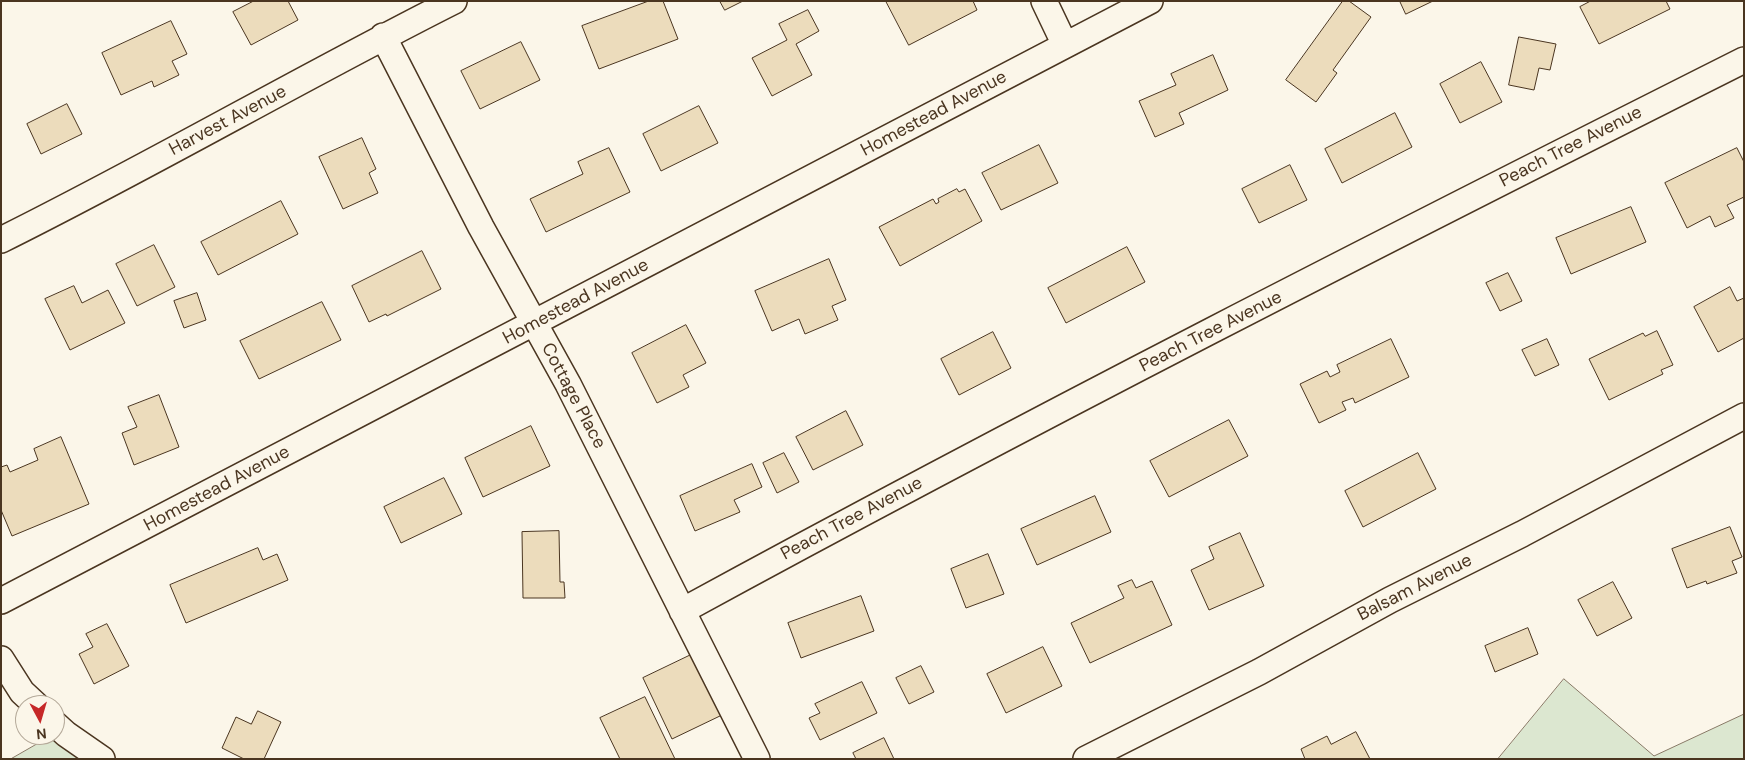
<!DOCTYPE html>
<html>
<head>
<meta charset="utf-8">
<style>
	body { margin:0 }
	#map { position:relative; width:1745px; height:760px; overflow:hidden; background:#fbf6e9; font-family:"DM Sans",sans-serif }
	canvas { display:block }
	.frame { position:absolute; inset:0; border:2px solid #4a3520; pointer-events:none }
	.north { position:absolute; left:15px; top:695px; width:50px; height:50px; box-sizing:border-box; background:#fbf6e9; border:1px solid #b4a999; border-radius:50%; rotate:174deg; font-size:14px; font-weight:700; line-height:20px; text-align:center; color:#4a3520 }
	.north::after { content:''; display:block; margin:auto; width:18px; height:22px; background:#c62828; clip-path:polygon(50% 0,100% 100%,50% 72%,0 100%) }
</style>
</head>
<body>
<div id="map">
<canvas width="1745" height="760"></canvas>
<div class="frame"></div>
<div class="north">N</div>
</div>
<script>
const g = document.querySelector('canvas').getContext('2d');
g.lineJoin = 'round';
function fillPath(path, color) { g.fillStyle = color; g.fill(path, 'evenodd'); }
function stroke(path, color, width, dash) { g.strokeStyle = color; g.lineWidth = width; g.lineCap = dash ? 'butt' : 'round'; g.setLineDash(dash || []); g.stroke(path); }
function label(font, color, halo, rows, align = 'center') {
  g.font = font + ' "DM Sans",sans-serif'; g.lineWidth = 4; g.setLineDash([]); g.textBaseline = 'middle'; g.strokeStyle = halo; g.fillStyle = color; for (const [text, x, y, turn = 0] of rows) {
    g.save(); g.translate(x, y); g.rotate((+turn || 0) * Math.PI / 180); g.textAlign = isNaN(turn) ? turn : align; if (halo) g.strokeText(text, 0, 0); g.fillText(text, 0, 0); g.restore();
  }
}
const green = new Path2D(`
	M1564,679L1654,756L1744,714V759H1498Z
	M53,735L107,759H11Z`);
fillPath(green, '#dce7d0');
stroke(green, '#887966', 1);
const building = new Path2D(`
	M254,1H288L298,20L251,45L233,12Z
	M649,1H663L678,39L599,69L582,26Z
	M720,1H743L725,10Z
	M886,1H973L977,10L909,45Z
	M1343,1H1349L1371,17L1333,70L1337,73L1316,102L1286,80Z
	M1400,1H1433L1406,14Z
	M1591,1H1666L1670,9L1599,44L1580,7Z
	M808,10L819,31L796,44L812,75L772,96L752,58L787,40L779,24Z
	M171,21L187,54L172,61L179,75L154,87L152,81L121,95L102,53Z
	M1519,37L1556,44L1550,70L1539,68L1534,90L1509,85Z
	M521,42L540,80L480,109L461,71Z
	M1213,55L1228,90L1179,113L1184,124L1155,137L1139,101L1176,85L1171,74Z
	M1481,62L1502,102L1460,123L1440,84Z
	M67,104L82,134L41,154L27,124Z
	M699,106L718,143L661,171L643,134Z
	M1395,113L1412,147L1342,183L1325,149Z
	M362,138L376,169L369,173L378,193L343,209L319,157Z
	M1039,145L1058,183L1001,210L982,173Z
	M609,148L630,192L546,232L530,199L583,174L578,162Z
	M1737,148L1744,162V197L1727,205L1734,218L1715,227L1710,216L1687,228L1665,183Z
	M1290,165L1307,200L1259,223L1242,189Z
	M957,189L959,192L965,189L982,221L900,266L879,227L933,199L936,204L939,202L938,199Z
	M281,201L298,234L218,275L201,242Z
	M1631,207L1646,242L1571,274L1556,238Z
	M154,245L175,287L137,306L116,264Z
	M1127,247L1145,282L1066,323L1048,288Z
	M422,251L441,289L387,316L386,314L369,322L352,286Z
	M829,259L846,300L832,306L838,320L805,334L799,319L772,331L755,291Z
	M1508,273L1522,301L1500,311L1486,283Z
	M74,286L82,303L108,290L125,323L70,350L45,299Z
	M1730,287L1737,301L1744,298V338L1718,352L1694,307Z
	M197,293L206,320L184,328L174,301Z
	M322,302L341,340L259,379L240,341Z
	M686,325L706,363L683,375L689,387L657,403L632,353Z
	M1657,331L1673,365L1661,370L1663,374L1609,400L1589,359L1643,333L1645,336Z
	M993,332L1011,368L959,395L941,359Z
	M1391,339L1409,377L1355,403L1353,398L1342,402L1346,410L1319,423L1300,384L1327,371L1330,377L1340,372L1337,365Z
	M1547,339L1559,365L1535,376L1522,350Z
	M159,395L179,447L134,465L122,433L137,427L128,407Z
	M846,411L863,445L813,470L796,437Z
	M1229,420L1248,456L1169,497L1150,461Z
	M531,426L550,466L483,497L465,458Z
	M61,437L89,504L12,536L1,510V467L7,465L10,472L38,460L34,449Z
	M784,453L799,482L777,493L763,463Z
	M1418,453L1436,489L1363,527L1345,491Z
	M752,464L762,487L734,500L740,512L695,531L680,496Z
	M444,478L462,514L401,543L384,507Z
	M1095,496L1111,532L1037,565L1021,529Z
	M1730,527L1742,557L1732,561L1737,573L1707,584L1706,581L1687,588L1672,549Z
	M559,531L560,582H564L565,598H523L522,532Z
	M1240,533L1264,586L1209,610L1191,570L1214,559L1209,547Z
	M258,548L263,560L277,554L288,580L186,623L170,585Z
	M988,554L1004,594L966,608L951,569Z
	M1132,580L1136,588L1152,581L1172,625L1090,663L1071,623L1124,598L1118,586Z
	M1613,582L1632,618L1597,636L1578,600Z
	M861,596L874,631L801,658L788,623Z
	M107,624L129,666L94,684L79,654L93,647L86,634Z
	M1528,628L1538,654L1495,672L1485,646Z
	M1043,647L1062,686L1006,713L987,674Z
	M693,654L722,715L672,739L643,678Z
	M921,666L934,692L909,704L896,678Z
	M862,682L877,713L820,740L809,718L820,713L815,704Z
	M645,697L675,759H620L600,718Z
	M258,711L281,722L264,759H244L222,748L236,717L251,724Z
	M1356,732L1370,759H1305L1301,749L1327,736L1331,744Z
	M884,738L894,759H856L853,753Z`);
fillPath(building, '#ecdcbc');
stroke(building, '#4a3520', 1);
const minor = new Path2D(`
	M1044,1L1065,45
	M383,36L481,227L568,384L757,759
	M1,240C154,164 301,78 454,1
	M1,601L1150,1
	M682,611C1032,420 1388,239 1744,60
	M1,659L22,692L36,705
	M55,724L66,734L102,759
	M1086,759L1259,672L1390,600L1522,534L1744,416`);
stroke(minor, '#4a3520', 28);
stroke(minor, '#fbf6e9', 25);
label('18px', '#4a3520', '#fbf6e9', [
	["Homestead Avenue",934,114,-28],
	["Harvest Avenue",228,121,-28],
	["Peach Tree Avenue",1571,147,-27],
	["Homestead Avenue",576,302,-28],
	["Peach Tree Avenue",1211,332,-27],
	["Cottage Place",573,396,62],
	["Homestead Avenue",217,489,-28],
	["Peach Tree Avenue",852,519,-28],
	["Balsam Avenue",1415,588,-27]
]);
</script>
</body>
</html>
